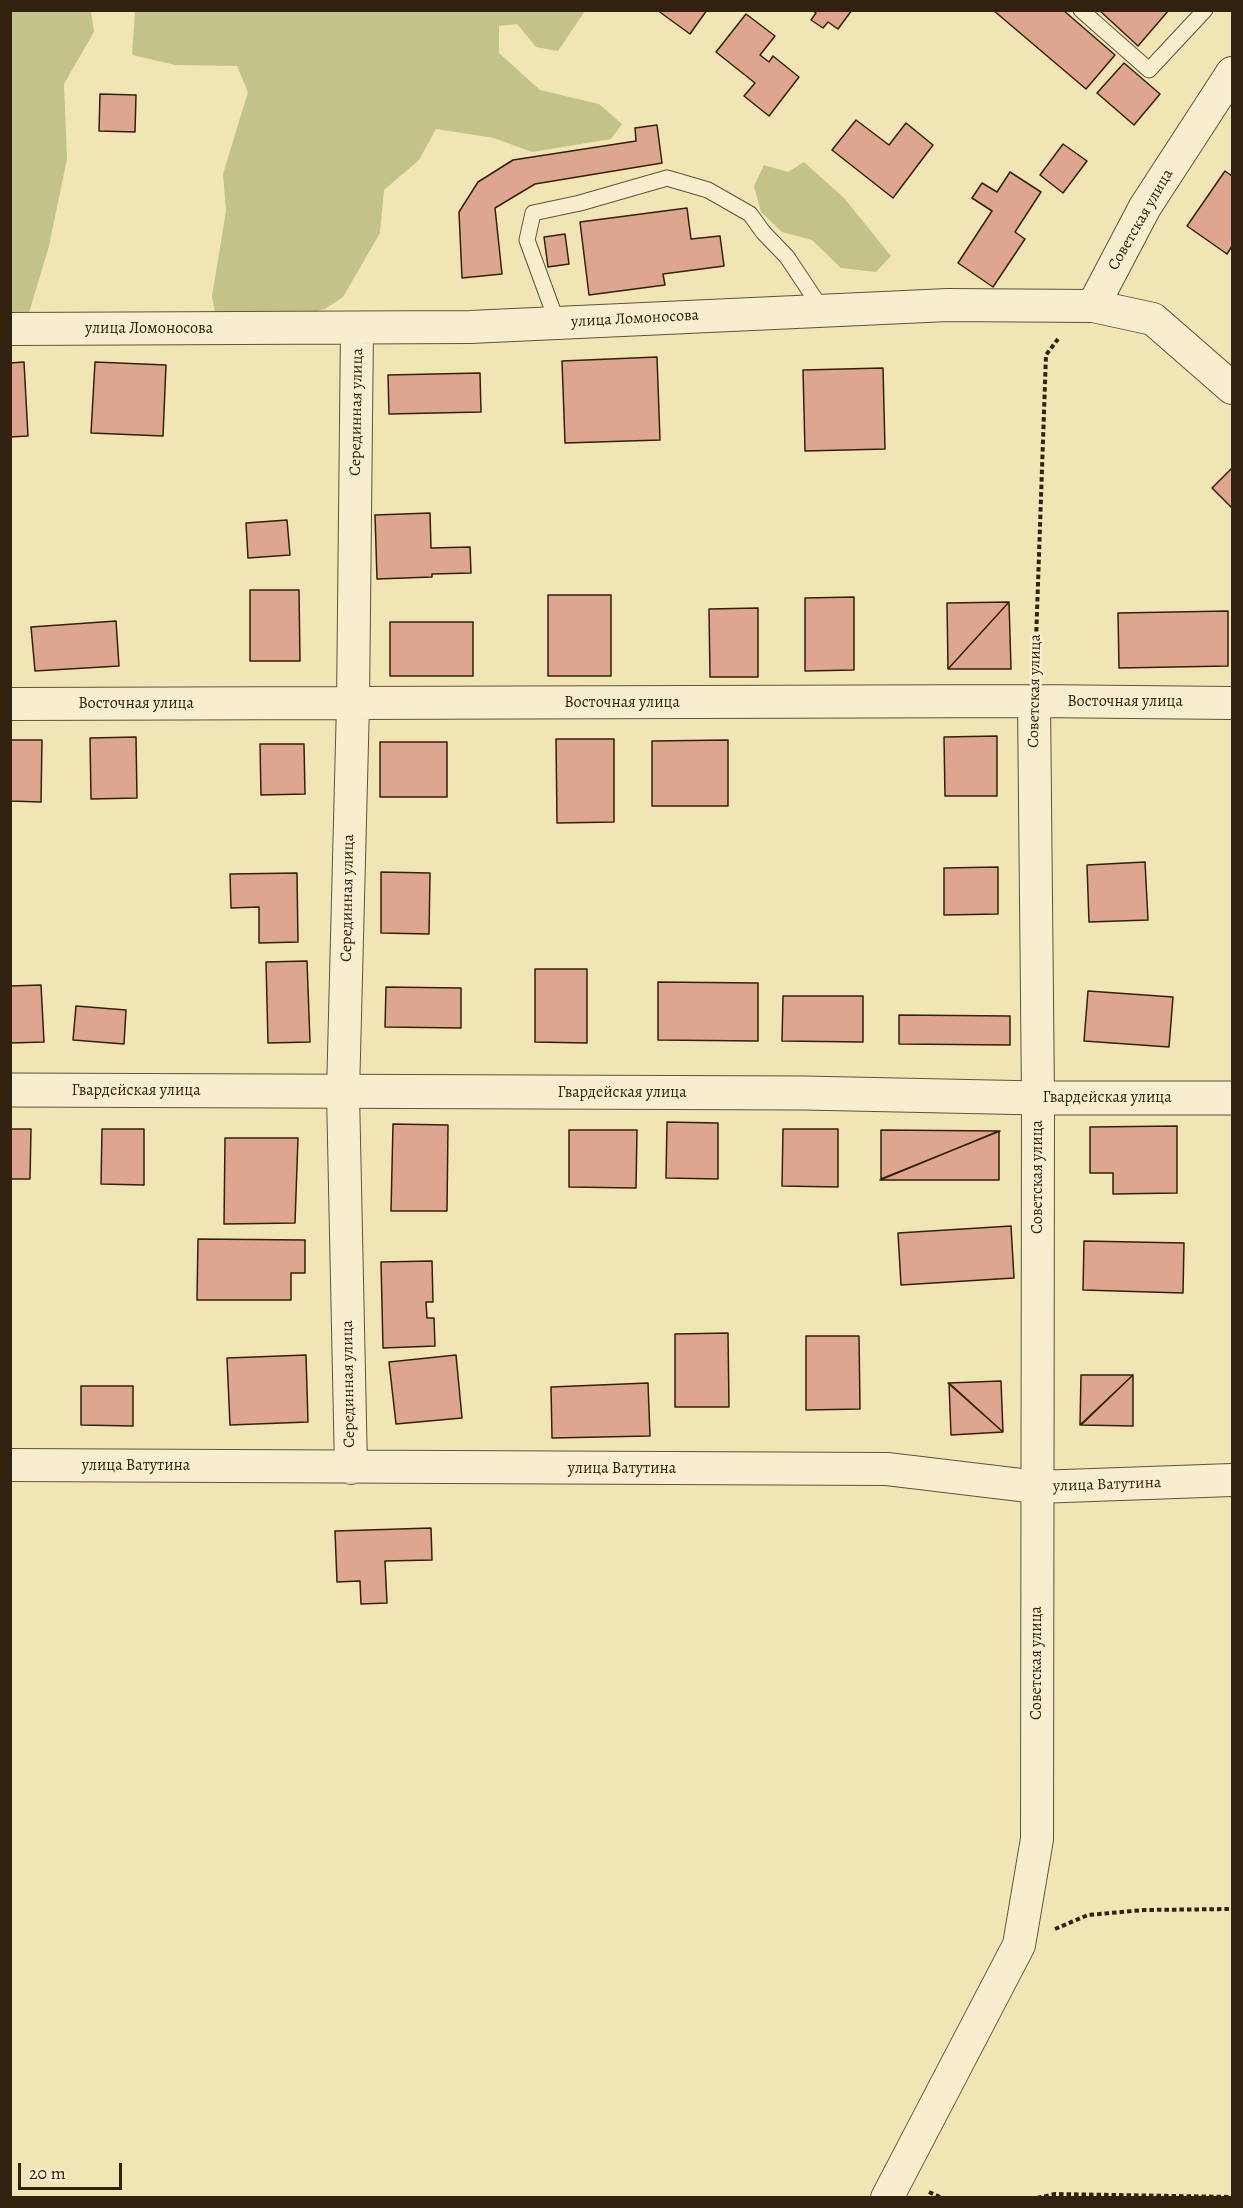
<!DOCTYPE html>
<html>
<head>
<meta charset="utf-8">
<style>
	body { margin:0 }
	#map { position:relative; width:1243px; height:2208px; overflow:hidden; background:#f2e5b5; font-family:Alegreya,serif }
	canvas { display:block }
	.frame { position:absolute; inset:0; border:12px solid #32210e; pointer-events:none }
	.scale { position:absolute; left:18px; top:2163px; width:104px; height:27px; box-sizing:border-box; border:3px solid #32210e; border-top:0; padding-left:8px; font-size:18px; line-height:21px; white-space:nowrap; color:#32210e; -webkit-text-stroke:4px #f7eecf; paint-order:stroke }
</style>
</head>
<body>
<div id="map">
<canvas width="1243" height="2208"></canvas>
<div class="frame"></div>
<div class="scale">20 m</div>
</div>
<script>
const g = document.querySelector('canvas').getContext('2d');
g.lineJoin = 'round';
function fillPath(path, color) { g.fillStyle = color; g.fill(path, 'evenodd'); }
function stroke(path, color, width, dash) { g.strokeStyle = color; g.lineWidth = width; g.lineCap = dash ? 'butt' : 'round'; g.setLineDash(dash || []); g.stroke(path); }
function label(font, color, halo, rows, align = 'center') {
  g.font = font + ' Alegreya,serif'; g.lineWidth = 5; g.setLineDash([]); g.textBaseline = 'middle'; g.strokeStyle = halo; g.fillStyle = color; for (const [text, x, y, turn = 0] of rows) {
    g.save(); g.translate(x, y); g.rotate((+turn || 0) * Math.PI / 180); g.textAlign = isNaN(turn) ? turn : align; if (halo) g.strokeText(text, 0, 0); g.fillText(text, 0, 0); g.restore();
  }
}
fillPath(new Path2D(`
	M10,11H91L94,32L64,84L67,159L49,246L28,316H11Z
	M135,11H585L558,51L536,47L517,24L499,26V53L540,90L599,104L622,124L611,139L532,152L494,138L436,129L419,160L384,190L380,233L343,297L325,309L275,321L215,312L212,296L226,211L223,174L248,92L237,66L175,65L132,55Z
	M804,162L844,198L891,256L876,272L841,268L812,240L782,232L761,212L754,186L764,165L788,172Z`), '#c3c288');
const building = new Path2D(`
	M657,10H707L690,34Z
	M812,10H852L838,29L828,22L823,28L811,20L816,13Z
	M993,10H1063L1115,55L1086,89Z
	M1099,10H1169L1138,46Z
	M746,14L775,36L760,55L769,62L773,56L799,77L769,116L744,96L755,83L716,52Z
	M1124,63L1160,94L1134,125L1097,93Z
	M100,94L136,95L135,132L99,131Z
	M856,120L889,145L906,123L933,145L893,198L832,150Z
	M657,125L662,163L535,184L495,208L502,274L462,278L459,212L478,182L513,160L636,141L635,128Z
	M1063,144L1087,161L1063,193L1040,175Z
	M1225,171L1232,176V246L1227,254L1187,226Z
	M1010,172L1041,192L1015,232L1025,239L993,287L958,263L992,211L972,198L982,183L997,192Z
	M687,208L691,239L720,236L724,266L663,274L665,285L589,295L580,222Z
	M565,234L569,264L548,267L544,237Z
	M657,357L660,440L565,443L562,361Z
	M24,362L28,436L10,437V363Z
	M95,362L166,365L163,436L91,433Z
	M883,368L885,449L805,451L803,370Z
	M480,373L481,412L389,414L388,375Z
	M1232,468V508L1212,488Z
	M430,513L431,548L470,547L471,573L432,574V577L377,579L375,515Z
	M287,520L290,555L248,558L246,523Z
	M250,590H299L300,661H250Z
	M548,595H611V676H548Z
	M854,597V670L805,671V598Z
	M1009,602L948,669L947,603Z
	M1009,602L1011,669H948Z
	M758,608V677H710L709,609Z
	M1228,611V666L1119,668L1118,613Z
	M116,621L119,666L35,671L31,627Z
	M390,622H473V676H390Z
	M997,736V796H945L944,737Z
	M136,737L137,798L91,799L90,738Z
	M556,739H614V822L557,823Z
	M10,740H42L41,802L10,801Z
	M728,740V806H652V741Z
	M380,742H447V797H380Z
	M260,744H304L305,794L261,795Z
	M1145,862L1148,920L1089,922L1087,865Z
	M998,867V914L944,915V868Z
	M381,872L430,873L429,934L381,933Z
	M297,873L298,942L259,943V907L231,908L230,874Z
	M307,961L310,1042L268,1043L266,962Z
	M535,969H587V1043L535,1042Z
	M658,982L758,983V1041L658,1040Z
	M41,985L44,1042L10,1043V986Z
	M386,987L461,988V1028L385,1027Z
	M1088,991L1173,997L1169,1047L1084,1041Z
	M783,996H863V1042L782,1041Z
	M76,1006L126,1010L124,1044L73,1040Z
	M899,1015L1010,1016V1045L899,1044Z
	M667,1122L718,1123V1179L666,1178Z
	M393,1124L448,1125L447,1211H391Z
	M1177,1126V1193L1113,1194V1173H1090V1127Z
	M10,1129H31L30,1179H10Z
	M102,1129H144V1185L101,1184Z
	M783,1129H838V1187L782,1186Z
	M569,1130H637L636,1188L569,1187Z
	M881,1130L1000,1131L881,1179Z
	M999,1131V1180H880Z
	M225,1138H298L295,1223L224,1224Z
	M1011,1226L1014,1278L901,1285L898,1233Z
	M198,1239L305,1240V1273H291V1300H197Z
	M1084,1241L1184,1243L1183,1293L1083,1290Z
	M432,1261L433,1302H426L427,1318H434L435,1346L383,1348L381,1262Z
	M728,1333L729,1407H675V1334Z
	M806,1336H859L860,1409L806,1410Z
	M306,1355L308,1422L230,1425L227,1358Z
	M456,1355L462,1418L396,1424L389,1362Z
	M1081,1375H1133L1080,1425Z
	M1133,1375V1426L1081,1425Z
	M1001,1381L1003,1432L948,1383Z
	M648,1383L650,1436L552,1438L551,1387Z
	M949,1383L1003,1432L951,1435Z
	M81,1386H133V1426L81,1425Z
	M431,1528L432,1560L385,1561L387,1603L361,1604L360,1581L337,1582L335,1531Z`);
fillPath(building, '#dea68e');
stroke(building, '#32210e', 1.5);
const service = new Path2D(`
	M1081,10L1149,70L1205,10
	M557,322L527,240L533,213L580,203L667,178L708,190L750,214L763,232L787,257L823,311`);
const minor = new Path2D(`
	M1093,306L1145,207L1232,73
	M10,329L470,327L948,305L1093,306L1153,319L1232,388
	M10,704L1034,701L1232,703
	M10,1465L887,1469L1037,1487L1232,1480
	M351,1468L343,1093L353,704L357,328
	M887,2198L1019,1945L1037,1839L1038,1098L1034,701`);
const tertiary = new Path2D(`
	M10,1090L804,1093L1038,1098H1232`);
stroke(service, '#625238', 17);
stroke(minor, '#625238', 34);
stroke(tertiary, '#625238', 35);
stroke(new Path2D(`
	M1035,669L1046,355L1058,339
	M1055,1929L1088,1915L1144,1910L1232,1909
	M929,2192L942,2198
	M1037,2198L1055,2194L1232,2197`), '#32210e', 4, [4.5, 3]);
stroke(service, '#f7eecf', 15);
stroke(minor, '#f7eecf', 32);
stroke(tertiary, '#f7eecf', 33);
label('16px', '#32210e', '#f7eecf', [
	["Советская улица",1141,220,-60],
	["улица Ломоносова",635,319,-3],
	["улица Ломоносова",149,329],
	["Серединная улица",357,412,-89],
	["Советская улица",1035,691,-89],
	["Восточная улица",1125,702],
	["Восточная улица",622,703],
	["Восточная улица",136,704],
	["Серединная улица",348,898,-89],
	["Гвардейская улица",136,1091],
	["Гвардейская улица",622,1093],
	["Гвардейская улица",1107,1098],
	["Советская улица",1038,1177,-90],
	["Серединная улица",349,1384,-91],
	["улица Ватутина",136,1466],
	["улица Ватутина",622,1469],
	["улица Ватутина",1107,1485,-2],
	["Советская улица",1037,1663,-90]
]);
</script>
</body>
</html>
